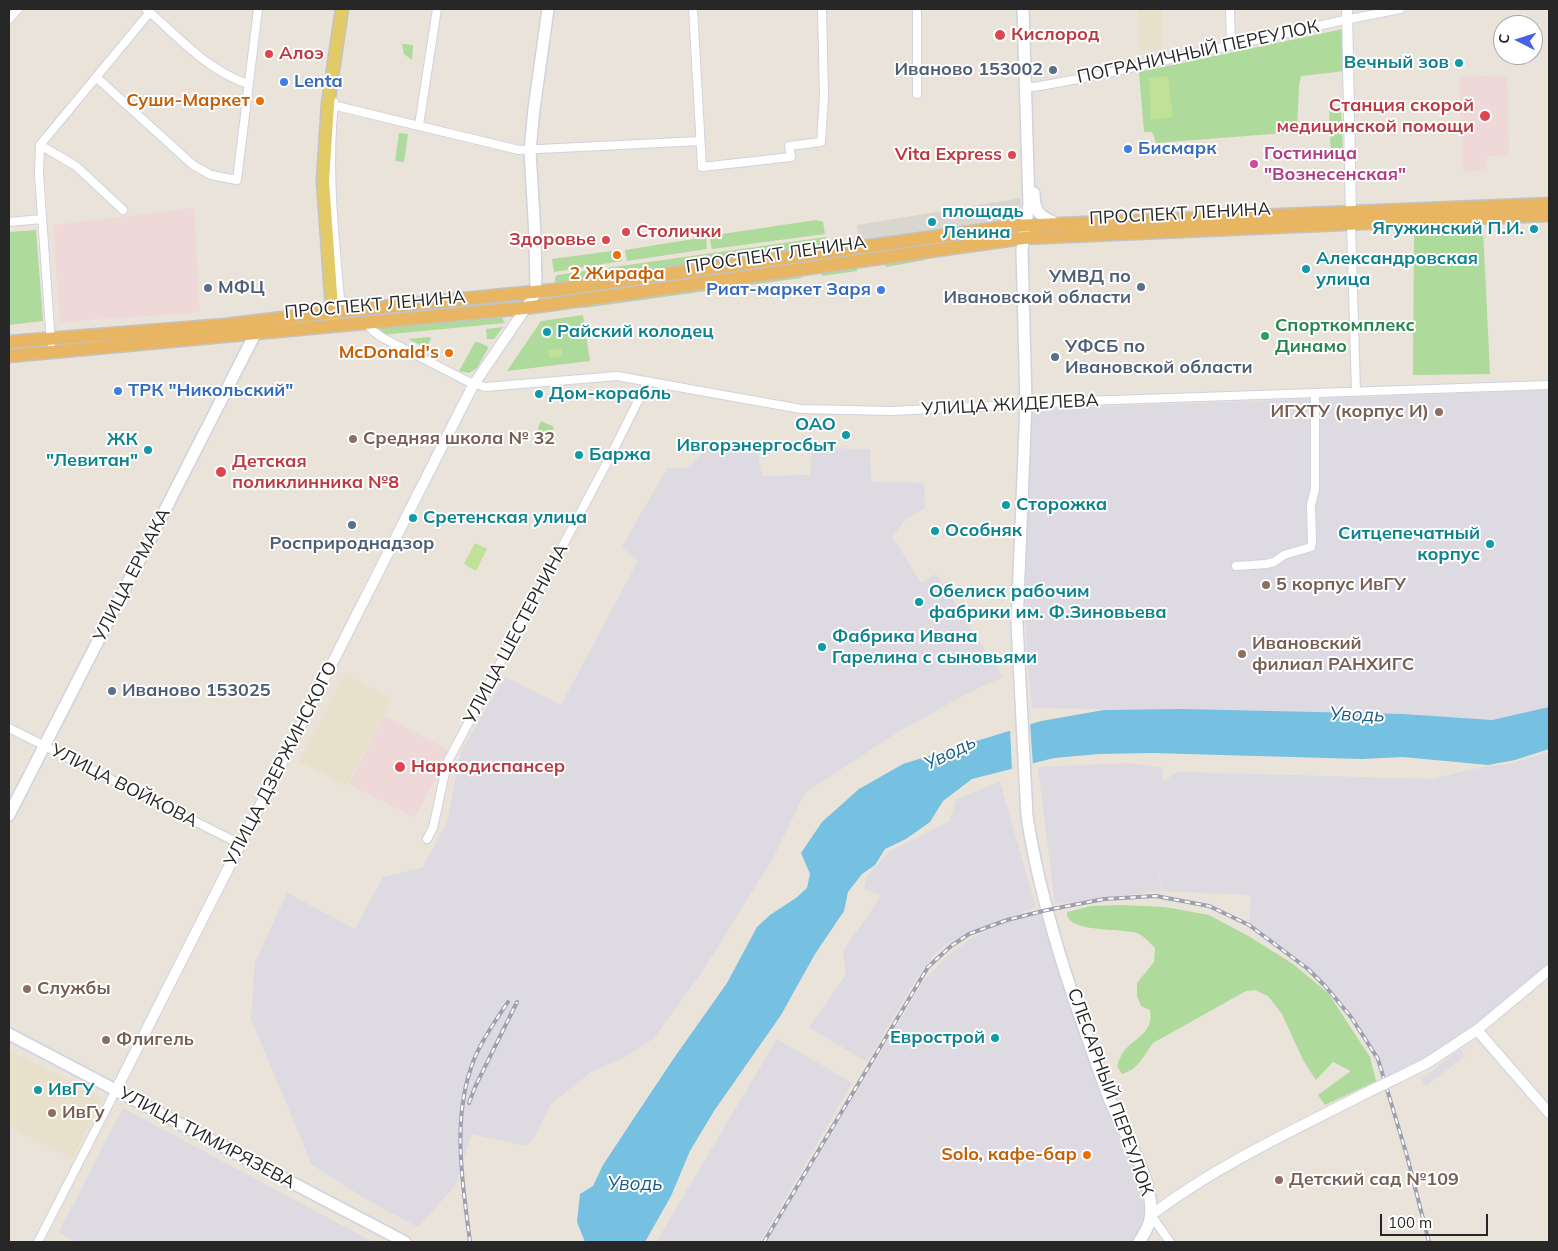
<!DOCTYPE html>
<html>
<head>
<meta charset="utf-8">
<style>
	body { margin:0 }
	#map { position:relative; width:1558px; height:1251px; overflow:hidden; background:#e9e3da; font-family:Mulish,sans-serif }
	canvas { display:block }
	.frame { position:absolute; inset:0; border:10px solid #272727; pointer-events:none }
	.north { position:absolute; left:1493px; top:15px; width:50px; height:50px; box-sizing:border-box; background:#fff; border:1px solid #a9a9a9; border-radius:50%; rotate:275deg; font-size:14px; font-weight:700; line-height:20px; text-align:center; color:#272727 }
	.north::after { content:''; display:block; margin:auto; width:18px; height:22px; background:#485fe7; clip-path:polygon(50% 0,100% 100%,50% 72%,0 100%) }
	.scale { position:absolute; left:1380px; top:1214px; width:108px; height:22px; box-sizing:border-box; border:2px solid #272727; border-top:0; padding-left:6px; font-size:15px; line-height:18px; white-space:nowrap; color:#272727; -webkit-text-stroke:4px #fff; paint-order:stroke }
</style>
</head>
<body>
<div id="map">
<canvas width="1558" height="1251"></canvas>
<div class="frame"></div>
<div class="north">С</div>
<div class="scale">100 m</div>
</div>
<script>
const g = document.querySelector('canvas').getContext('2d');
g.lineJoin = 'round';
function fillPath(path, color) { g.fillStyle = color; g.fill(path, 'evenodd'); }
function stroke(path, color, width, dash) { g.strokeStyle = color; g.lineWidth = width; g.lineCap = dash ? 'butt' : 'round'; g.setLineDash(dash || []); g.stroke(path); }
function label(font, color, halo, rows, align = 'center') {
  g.font = font + ' Mulish,sans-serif'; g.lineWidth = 4; g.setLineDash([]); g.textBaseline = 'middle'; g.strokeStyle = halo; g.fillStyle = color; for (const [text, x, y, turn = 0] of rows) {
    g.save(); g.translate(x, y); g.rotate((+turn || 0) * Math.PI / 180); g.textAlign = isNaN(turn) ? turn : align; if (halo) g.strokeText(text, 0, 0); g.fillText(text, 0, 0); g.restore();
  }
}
fillPath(new Path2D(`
	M1549,390V707L1492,720L1403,714L1032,708L1026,642V565L1032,409Z
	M714,442L741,443L757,448L762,476L810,475L812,448L870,449L871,482L924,483L925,508L906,519L892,536L921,583L936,574L1003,677L964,695L898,732L805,793L773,858L702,972L654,1038L625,1057L591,1072L551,1104L535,1136L527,1146L472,1134L455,1186L418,1227L378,1206L312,1165L251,1019L255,962L287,893L355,929L383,877L423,867L447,822L461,751L505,677L561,705L638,561L622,547L667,468H687Z
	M1549,752V969L1427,1063L1386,1078L1379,1059L1352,1017L1328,987L1309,969L1249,924L1251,895L1162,891L1155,845L1161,891L1055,904L1038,767L1129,763L1163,768L1162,782L1178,772L1433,779L1482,767L1510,764Z
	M1000,782L1036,907L969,933L945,945L934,954L914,982L867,1062L809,1027L846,975L843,951L882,895L864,889L867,876L890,851L950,821L956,799Z
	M1043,913L1140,1181L1145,1217L1143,1230L1135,1242H766L923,982L946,957L970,939L1008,921Z
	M777,1039L852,1083L760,1242H656Z
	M1460,1049L1465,1056L1426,1086L1421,1079Z
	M123,1108L373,1242H75L59,1232Z`), '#dddae1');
fillPath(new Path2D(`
	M1138,9H1161L1163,49L1139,50Z
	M345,675L392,699L346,786L300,762Z
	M9,1050L102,1098L73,1158L9,1127Z`), '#e9e0cb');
fillPath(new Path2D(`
	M1507,75L1509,155L1487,156V168L1476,171L1463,172L1460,77Z
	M194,208L200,312L60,322L53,225Z
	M384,716L450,751L415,818L349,784Z`), '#efd8d8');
fillPath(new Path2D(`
	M1343,29L1345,71L1301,76L1299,86L1297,132L1156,143L1152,132H1144L1139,72Z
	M402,44L413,45L412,60L404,54Z
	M1329,107H1341L1343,157H1331Z
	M399,133L408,134L404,162L395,161Z
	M816,220L823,222L825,234L712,249L709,236Z
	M1483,229L1490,374L1413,375L1414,233Z
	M36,230L43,321L9,325V232Z
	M706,237L707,249L627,261L625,250Z
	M826,237L825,246L555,283V278L557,275Z
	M620,250L622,261L554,272L552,259Z
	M925,257V260L886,267V263Z
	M857,268V271L822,276V272Z
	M800,271L801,278L584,308V304Z
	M583,315L590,361L507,371L541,321Z
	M501,316L505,323L381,335L380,328L381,327Z
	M503,327L494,339H487L486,329Z
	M430,337L431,339L426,348L408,339Z
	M475,342H478L487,346L488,348L477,368L469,373L459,371Z
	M541,421L554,427L546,446L533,441Z
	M1120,905L1165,907L1209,915L1250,937L1293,964L1328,993L1370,1057L1376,1081L1325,1105L1318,1095L1351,1071L1333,1062L1316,1080L1303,1060L1282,1014L1268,996L1255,990L1246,991L1153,1043C1143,1056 1139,1069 1122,1074L1117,1066C1118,1062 1120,1058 1122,1054C1133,1037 1154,1035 1150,1010L1141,1006L1137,996V983L1154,962L1155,948C1150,943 1143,935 1137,933C1122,928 1065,933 1067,912L1091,906Z`), '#aeda9b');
fillPath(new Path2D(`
	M1168,76L1173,117L1151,120L1149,78Z
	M561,348L562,356L549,358L548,350Z
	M475,543L487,549L476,571L464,564Z`), '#bfe198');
fillPath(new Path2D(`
	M1021,198L1019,213L1009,219L859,242L857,225Z`), '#d9d6d0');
fillPath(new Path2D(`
	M1549,707V749L1515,760L1488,765L1403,757L1362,759L1152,753L1099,754L1054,758L972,779L943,801L930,822L906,839L885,849L875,865L862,874L848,892L844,911L815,954L781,1015L714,1111L690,1151L671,1196L645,1242H585L577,1222L580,1194L593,1186L603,1165L632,1121L674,1058L727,983L757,927L770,915L796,898L807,888L810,874L801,853L822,822L859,789L903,764L1041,721L1104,710L1181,709L1403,714L1492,720Z`), '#76c0e1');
fillPath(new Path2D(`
	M1030,722L1033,766L1012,771L1010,728Z`), '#e9e3da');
const minor = new Path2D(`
	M146,9C178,36 206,70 248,84
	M693,9L702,167L791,157L789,146L821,142L824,96L822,9
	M917,9V94
	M1230,9L1231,45
	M9,19L18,9
	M96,77L193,165L211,175L237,180L258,9
	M1025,88L1040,86L1094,76L1340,21L1400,9
	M334,102C327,168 334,233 340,298L351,311
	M328,104L519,150L700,141
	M419,125L437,9
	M40,145L76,166L123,210
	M9,222L42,219
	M1351,223L1356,392
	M367,323L373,331L383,338L467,381L485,387L617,376L801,409L892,411L1084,401L1549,385
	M51,343L39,174L40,145L150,12
	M1236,566L1266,564L1274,562L1284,555L1311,547L1312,542L1311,505L1315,489V394
	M9,728L240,844
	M427,839L433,828L447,763L610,457L648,381
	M1151,1215L1170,1242
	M38,1242L116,1090`);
const tertiary = new Path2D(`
	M1347,9L1351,218
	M1477,1030L1549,1113
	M1397,1078L1427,1063L1477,1030L1549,970
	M116,1090L465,401L474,384L536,293
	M1151,1215C1219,1164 1296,1129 1372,1090`);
const secondary = new Path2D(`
	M1023,9L1029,204L1022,250L1026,403L1017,624L1027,816C1041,908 1074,1002 1106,1090C1119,1127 1144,1160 1150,1199C1153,1218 1149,1227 1139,1242
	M1034,193C1034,213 1040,216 1057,224
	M536,293L535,235L530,151L534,109L548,9
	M9,815L255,334
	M9,1034L405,1242`);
const primary = new Path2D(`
	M333,322L323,181L328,104L342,9`);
const trunk = new Path2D(`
	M9,342L225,325L332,312L554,290L1013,226L1549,204
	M9,356L525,308L1023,238L1549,215`);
stroke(minor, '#d0d2df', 10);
stroke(tertiary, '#d0d2df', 12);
stroke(secondary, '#d0d2df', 14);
stroke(primary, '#c3c3c3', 15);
stroke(trunk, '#c3c3c3', 15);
stroke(minor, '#fff', 8);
stroke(tertiary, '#fff', 10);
stroke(secondary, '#fff', 11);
stroke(primary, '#e2ca66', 12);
stroke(trunk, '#e8b663', 12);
const rail = new Path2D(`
	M469,1103L475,1087L517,1002
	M470,1242C463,1186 452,1123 471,1068C477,1047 496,1020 508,1002
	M764,1242L928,967L951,946L969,934L1007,920L1047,910L1104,899L1156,896L1209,906L1249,925L1308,969L1326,987L1351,1017L1378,1059L1407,1156L1429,1242`);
stroke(rail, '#9e9fb0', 4);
stroke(rail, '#fff', 2, [5.5]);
const tertiaryBridge = new Path2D(`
	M1372,1090L1397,1078`);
stroke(tertiaryBridge, '#d0d2df', 12, []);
stroke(tertiaryBridge, '#fff', 10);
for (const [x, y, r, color] of [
	[1000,35,6,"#e0444e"],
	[269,54,5,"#e0444e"],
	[1459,63,5,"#0f9aa8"],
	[1053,70,5,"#5c6f8a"],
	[284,82,5,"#3f7fe0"],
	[260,101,5,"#e8710a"],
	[1485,116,6,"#e0444e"],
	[1128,149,5,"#3f7fe0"],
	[1012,155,5,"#e0444e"],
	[1254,164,5,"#d1479c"],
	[932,222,5,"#0f9aa8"],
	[1534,229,5,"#0f9aa8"],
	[626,232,5,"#e0444e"],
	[606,240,5,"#e0444e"],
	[617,255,5,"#e8710a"],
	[1306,269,5,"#0f9aa8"],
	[1141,287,5,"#5c6f8a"],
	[208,288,5,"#5c6f8a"],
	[881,290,5,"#3f7fe0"],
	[547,332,5,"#0f9aa8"],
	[1265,336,5,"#2e9e5b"],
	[449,353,5,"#e8710a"],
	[1055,357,5,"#5c6f8a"],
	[118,391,5,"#3f7fe0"],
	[539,394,5,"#0f9aa8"],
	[1439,412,5,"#8d6e63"],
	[846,435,5,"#0f9aa8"],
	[353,439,5,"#8d6e63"],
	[148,450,5,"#0f9aa8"],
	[579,455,5,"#0f9aa8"],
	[221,472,6,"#e0444e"],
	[1006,505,5,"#0f9aa8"],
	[413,518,5,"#0f9aa8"],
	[352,525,5,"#5c6f8a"],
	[935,531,5,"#0f9aa8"],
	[1490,544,5,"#0f9aa8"],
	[1266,585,5,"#8d6e63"],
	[919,602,5,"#0f9aa8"],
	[822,647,5,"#0f9aa8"],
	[1242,654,5,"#8d6e63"],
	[112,691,5,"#5c6f8a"],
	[400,767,6,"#e0444e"],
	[27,989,5,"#8d6e63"],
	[995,1038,5,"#0f9aa8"],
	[106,1040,5,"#8d6e63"],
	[38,1090,5,"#0f9aa8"],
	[52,1113,5,"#8d6e63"],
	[1087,1155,5,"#e8710a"],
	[1279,1180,5,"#8d6e63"]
]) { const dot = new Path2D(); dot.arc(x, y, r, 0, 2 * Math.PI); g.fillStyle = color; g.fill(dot); stroke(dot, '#fff', 2); }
label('bold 18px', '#be3a42', '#fff', [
	["Кислород",1011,35],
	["Алоэ",279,54],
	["Станция скорой",1474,106,"right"],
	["медицинской помощи",1474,127,"right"],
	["Vita Express",1002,155,"right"],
	["Столички",636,232],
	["Здоровье",596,240,"right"],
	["Детская",232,462],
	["поликлинника №8",232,483],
	["Наркодиспансер",411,767]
], 'left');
label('18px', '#272727', '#fff', [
	["ПОГРАНИЧНЫЙ ПЕРЕУЛОК",1198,52,-12],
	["ПРОСПЕКТ ЛЕНИНА",1180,214,-3],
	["ПРОСПЕКТ ЛЕНИНА",776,255,-8],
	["ПРОСПЕКТ ЛЕНИНА",375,305,-5],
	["УЛИЦА ЖИДЕЛЕВА",1010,405,-3],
	["УЛИЦА ЕРМАКА",132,575,-63],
	["УЛИЦА ШЕСТЕРНИНА",516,634,-62],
	["УЛИЦА ДЗЕРЖИНСКОГО",281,764,-63],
	["УЛИЦА ВОЙКОВА",124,786,27],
	["СЛЕСАРНЫЙ ПЕРЕУЛОК",1110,1092,70],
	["УЛИЦА ТИМИРЯЗЕВА",207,1138,28]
]);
label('bold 18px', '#0d838f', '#fff', [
	["Вечный зов",1449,63,"right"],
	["площадь",942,212],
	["Ленина",942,233],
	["Ягужинский П.И.",1524,229,"right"],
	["Александровская",1316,259],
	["улица",1316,280],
	["Райский колодец",557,332],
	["Дом-корабль",549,394],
	["ОАО",836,425,"right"],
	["Ивгорэнергосбыт",836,446,"right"],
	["ЖК",138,440,"right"],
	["\"Левитан\"",138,461,"right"],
	["Баржа",589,455],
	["Сторожка",1016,505],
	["Сретенская улица",423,518],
	["Особняк",945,531],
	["Ситцепечатный",1480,534,"right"],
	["корпус",1480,555,"right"],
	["Обелиск рабочим",929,592],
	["фабрики им. Ф.Зиновьева",929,613],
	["Фабрика Ивана",832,637],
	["Гарелина с сыновьями",832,658],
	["Еврострой",985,1038,"right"],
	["ИвГУ",48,1090]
], 'left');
label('bold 18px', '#4e5e75', '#fff', [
	["Иваново 153002",1043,70,"right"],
	["УМВД по",1131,277,"right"],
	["Ивановской области",1131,298,"right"],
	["МФЦ",218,288],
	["УФСБ по",1065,347],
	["Ивановской области",1065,368],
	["Росприроднадзор",352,544,"center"],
	["Иваново 153025",122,691]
], 'left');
label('bold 18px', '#366cbe', '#fff', [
	["Lenta",294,82],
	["Бисмарк",1138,149],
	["Риат-маркет Заря",871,290,"right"],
	["ТРК \"Никольский\"",128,391]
], 'left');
label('bold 18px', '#c56008', '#fff', [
	["Суши-Маркет",250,101],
	["2 Жирафа",617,274,"center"],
	["McDonald's",439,353],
	["Solo, кафе-бар",1077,1155]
], 'right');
label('bold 18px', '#b23c85', '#fff', [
	["Гостиница",1264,154],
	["\"Вознесенская\"",1264,175]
], 'left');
label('bold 18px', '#27864d', '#fff', [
	["Спорткомплекс",1275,326],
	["Динамо",1275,347]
], 'left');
label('bold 18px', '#785e54', '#fff', [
	["ИГХТУ (корпус И)",1429,412,"right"],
	["Средняя школа № 32",363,439],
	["5 корпус ИвГУ",1276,585],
	["Ивановский",1252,644],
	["филиал РАНХИГС",1252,665],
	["Службы",37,989],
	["Флигель",116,1040],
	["ИвГу",62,1113],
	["Детский сад №109",1289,1180]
], 'left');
label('italic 19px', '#1a5e89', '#fff', [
	["Уводь",1357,715,2],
	["Уводь",950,753,-26],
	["Уводь",635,1184]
]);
</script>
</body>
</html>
